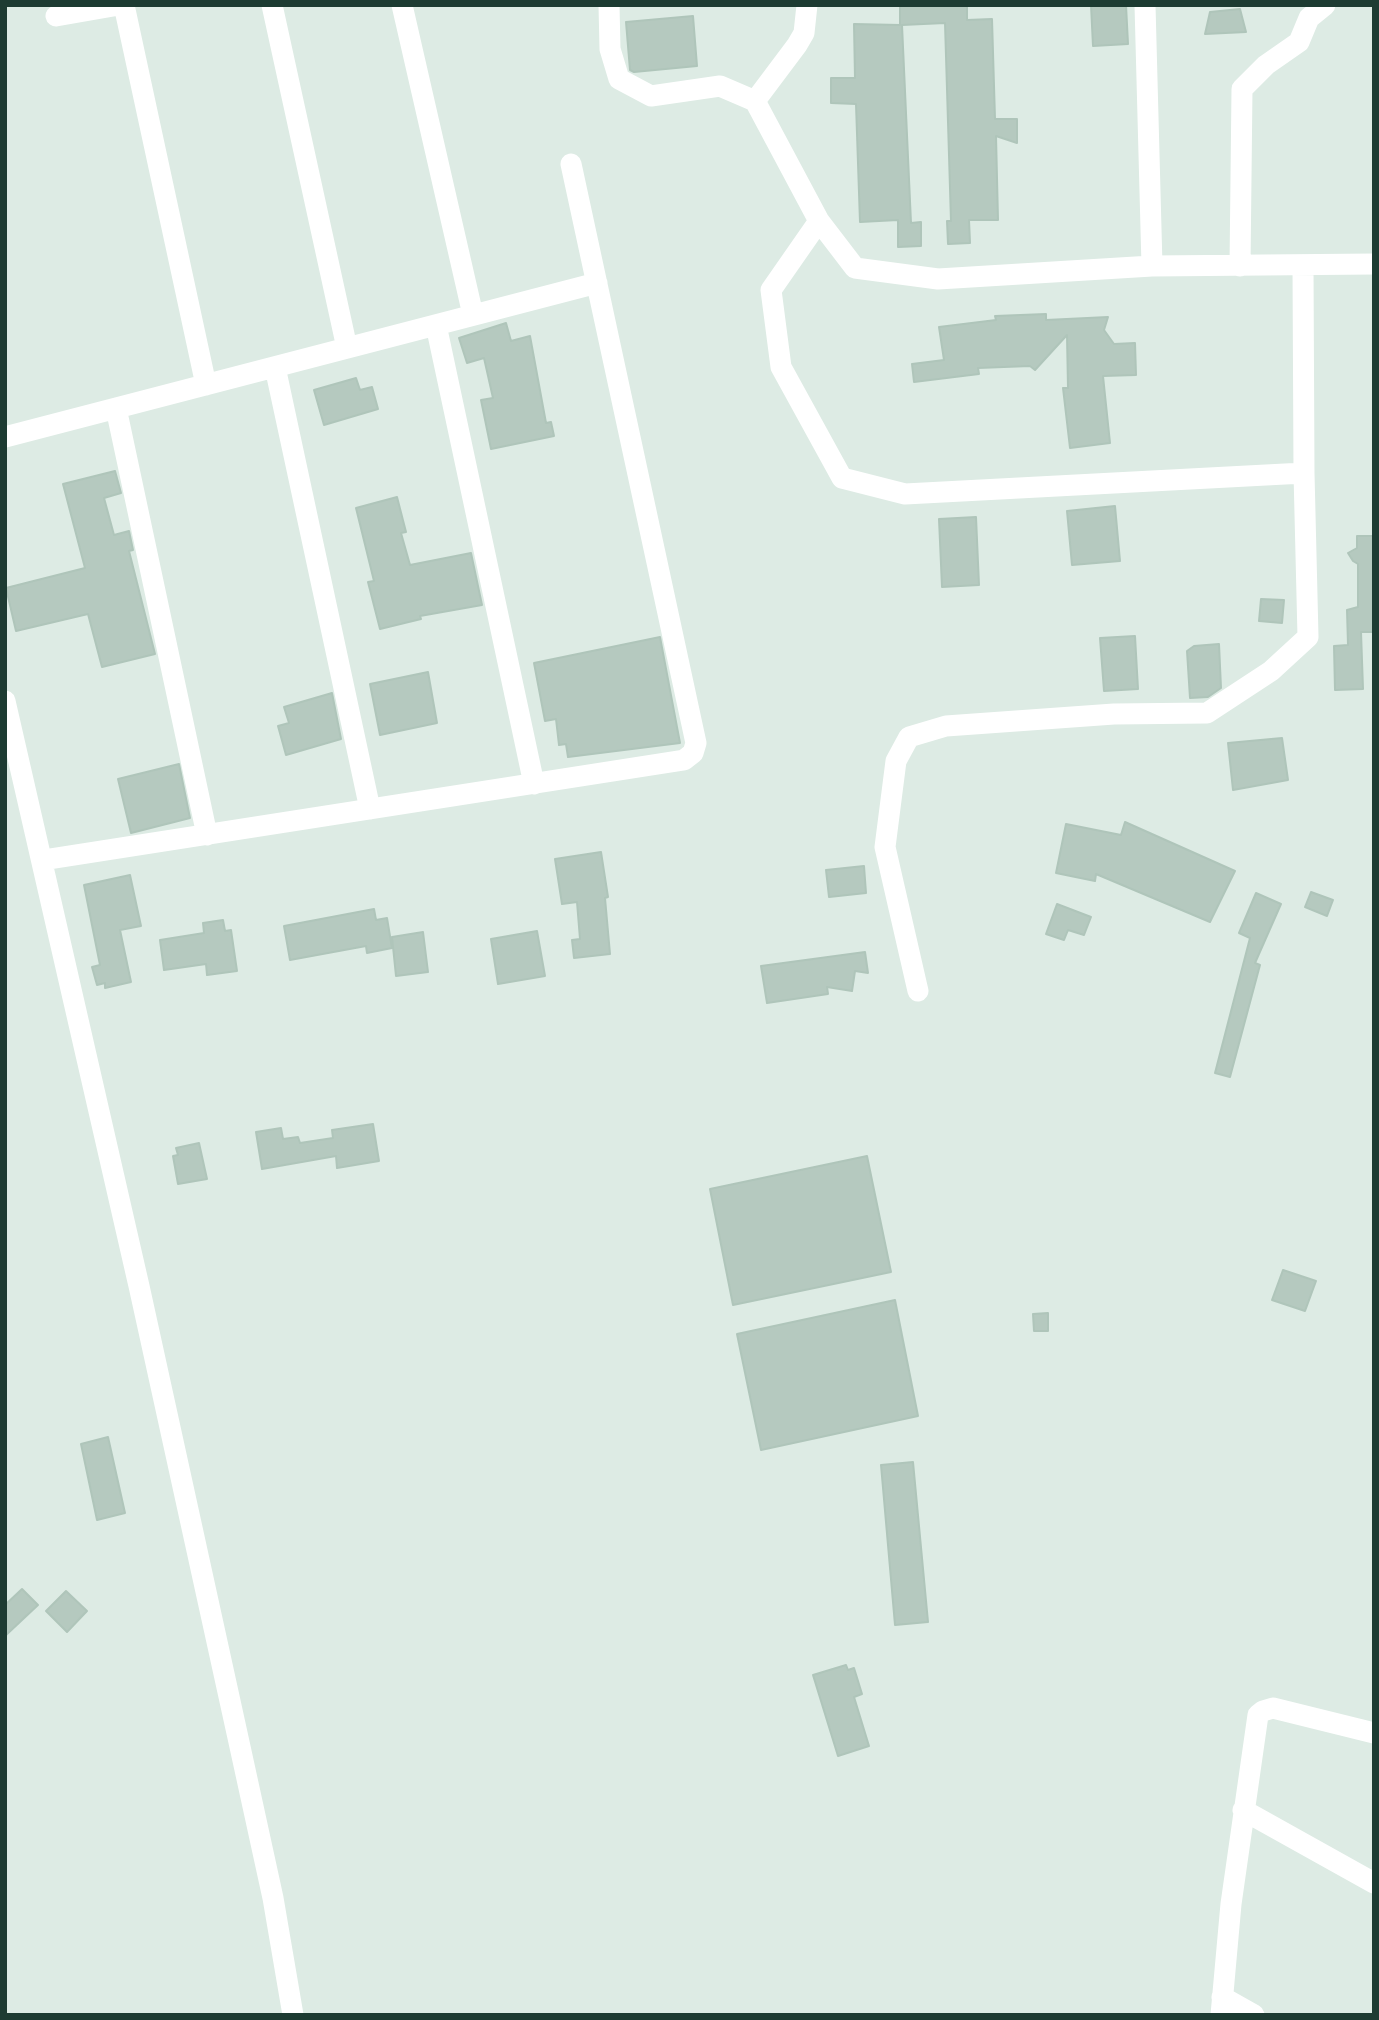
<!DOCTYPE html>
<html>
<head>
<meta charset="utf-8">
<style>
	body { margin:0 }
	#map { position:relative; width:1379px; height:2020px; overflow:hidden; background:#ddebe4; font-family:Barlow,sans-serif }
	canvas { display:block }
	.frame { position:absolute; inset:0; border:7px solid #1d3b32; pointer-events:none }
</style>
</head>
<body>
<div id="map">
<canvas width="1379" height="2020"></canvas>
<div class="frame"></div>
</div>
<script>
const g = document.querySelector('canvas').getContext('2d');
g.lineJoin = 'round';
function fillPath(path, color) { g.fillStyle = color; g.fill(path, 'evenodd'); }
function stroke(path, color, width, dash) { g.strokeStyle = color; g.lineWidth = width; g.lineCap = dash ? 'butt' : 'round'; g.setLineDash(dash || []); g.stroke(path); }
const building = new Path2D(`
	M900,5H967V20L992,19L995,119H1017V143L996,136L998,220H969L970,243L948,244L947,221H951L945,23L902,25L911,223L921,222V246L898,247V220L860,222L856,104L831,103V78H855L854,24L900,25Z
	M1091,5H1126L1128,44L1093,46Z
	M1240,9L1246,32L1205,34L1210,12Z
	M693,16L697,66L634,72L630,70L626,22Z
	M1046,314V320L1108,317L1104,330L1114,344L1135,343L1136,375L1103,376L1110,443L1070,448L1063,388H1068L1067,335L1035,370L1030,366L978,368L979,374L914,382L912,364L944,360L939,327L996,320L995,316Z
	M506,323L511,341L530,336L546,423L551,422L554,436L491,449L481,400L493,398L484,358L467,363L459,338Z
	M356,378L360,390L372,387L378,409L324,425L314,390Z
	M115,471L121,493L104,498L114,535L129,531L133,550L129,551L155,654L102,667L88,614L16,631L6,588L85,568L63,484Z
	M397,497L406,532L401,533L410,565L471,553L482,605L420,616L421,619L380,629L368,582L374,581L356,508Z
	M1115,506L1120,561L1072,565L1067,511Z
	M976,517L979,585L942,587L939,519Z
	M1357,536H1374V632H1361L1363,689L1335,690L1334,646L1348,645L1347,610L1358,607V564L1353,561L1348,553L1357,548Z
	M1261,599L1284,600L1282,623L1259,621Z
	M1135,636L1138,689L1104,691L1100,638Z
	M660,637L680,743L568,757L566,744L559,745L556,719L545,721L534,663Z
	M1219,644L1221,688L1208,697L1190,698L1187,651L1194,646Z
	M428,672L437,723L380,735L370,684Z
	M332,693L341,739L286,755L278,726L289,723L284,707Z
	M1282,738L1288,780L1233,790L1228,743Z
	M179,764L190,818L131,833L118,779Z
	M1125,822L1235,871L1210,922L1096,874L1095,881L1056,873L1066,824L1121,835Z
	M601,852L608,897L605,898L610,954L574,958L572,940L580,939L577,902L562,904L555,859Z
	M864,866L866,893L829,897L826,870Z
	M130,875L141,926L120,930L131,982L105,988V983L97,985L92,967L100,965L84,885Z
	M1311,892L1333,900L1327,916L1305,907Z
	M1256,893L1281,904L1255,963L1260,965L1230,1077L1215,1073L1250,938L1239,933Z
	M1057,904L1091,917L1084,935L1068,930L1064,940L1046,934Z
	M374,909L376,920L387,918L392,948L367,953L366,946L290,960L284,926Z
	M223,920L225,931L231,930L237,971L207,975L206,964L164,970L160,940L204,933L203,923Z
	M537,931L545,976L498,984L491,939Z
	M423,932L428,972L396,976L392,937Z
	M865,952L868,973L855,971L852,991L827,987L828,994L767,1003L761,966Z
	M373,1124L379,1161L337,1168L336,1156L262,1169L256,1132L281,1128L283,1139L298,1137L300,1143L333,1138L332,1130Z
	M199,1143L207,1179L178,1184L173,1156L178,1155L176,1148Z
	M867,1156L891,1272L733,1305L710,1189Z
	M1283,1270L1316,1281L1305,1311L1272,1300Z
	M895,1300L918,1416L761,1450L737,1334Z
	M1048,1313V1331H1034L1033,1314Z
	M108,1437L125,1513L97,1520L81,1444Z
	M913,1462L928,1622L895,1625L881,1465Z
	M22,1589L38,1605L5,1636V1605Z
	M66,1591L87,1611L67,1632L46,1611Z
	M846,1665L848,1670L854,1668L862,1694L854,1697L869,1746L838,1756L813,1675Z`);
fillPath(building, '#b5c9bf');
stroke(building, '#afc5ba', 2);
stroke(new Path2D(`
	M124,5L206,385
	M272,5L347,348
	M402,5L473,315
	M609,5L610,49L619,79L651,96L720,86L755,101L819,221L855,268L938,279L1152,266L1374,264
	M1145,5L1152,266
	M56,16L119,5
	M755,101L797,45L804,33L807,5
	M819,221L771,290L781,367L842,478L905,494L1304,473
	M1240,266L1242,89L1266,65L1299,42L1309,18L1325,5
	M436,325L534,784
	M275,367L370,809
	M116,408L207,835
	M5,437L597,283
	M5,701L139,1286L237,1733L273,1898L293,2015
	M43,860L684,760L693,753L696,743L571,164
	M918,991L885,847L896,761L909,737L946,726L1114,714L1207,713L1271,671L1308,637L1304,473L1303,266
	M1243,1810L1374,1883
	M1222,1997L1254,2015
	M1221,2015L1231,1904L1258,1715L1263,1711L1273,1708L1374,1733`), '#fff', 21);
</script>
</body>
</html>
